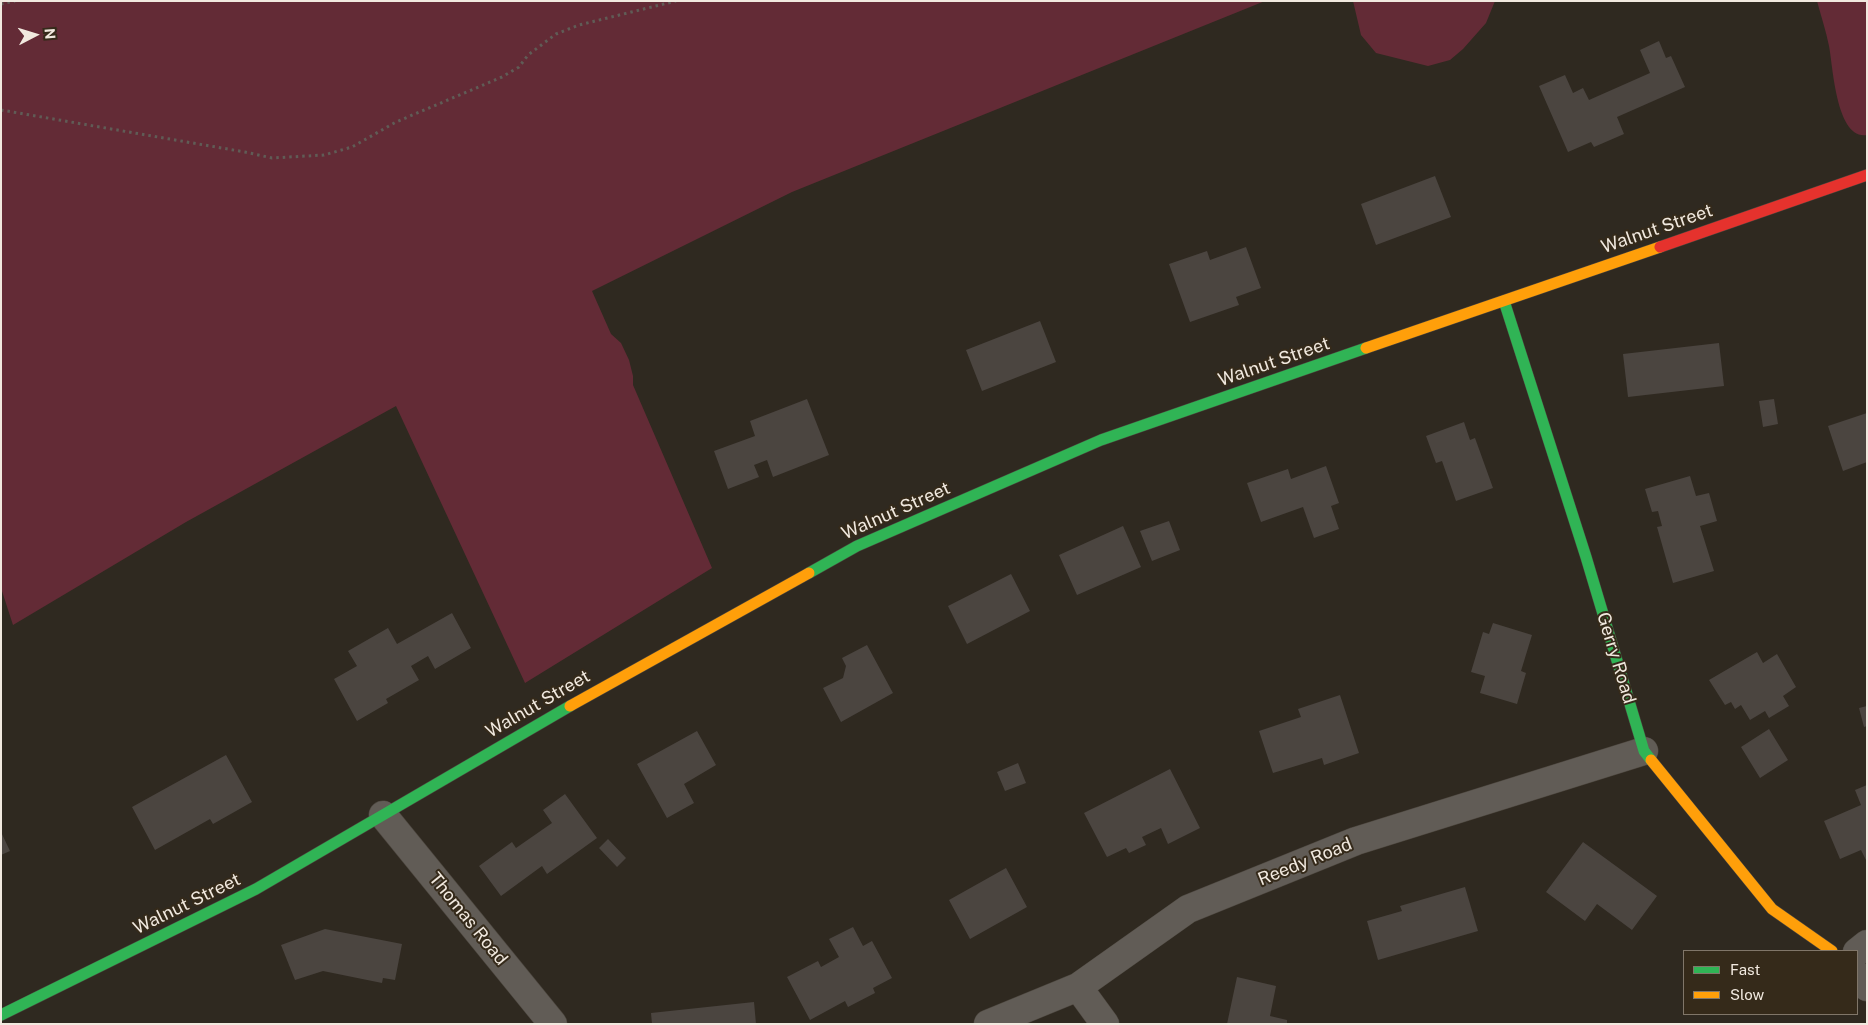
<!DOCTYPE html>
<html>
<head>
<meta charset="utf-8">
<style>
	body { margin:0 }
	#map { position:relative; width:1868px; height:1025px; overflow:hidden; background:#2f2920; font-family:"Public Sans",sans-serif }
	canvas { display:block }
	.frame { position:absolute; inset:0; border:2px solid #f1e9df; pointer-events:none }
	.legend { position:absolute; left:1683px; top:950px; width:175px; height:65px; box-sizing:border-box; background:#352a1a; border:1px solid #807669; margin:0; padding:6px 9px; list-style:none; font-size:15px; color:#f1e9df }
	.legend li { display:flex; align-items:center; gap:10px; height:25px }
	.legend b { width:25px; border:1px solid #807669 }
	.north { position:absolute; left:10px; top:10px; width:50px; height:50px; -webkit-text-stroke:4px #352a1a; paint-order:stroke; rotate:85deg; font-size:14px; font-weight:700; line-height:20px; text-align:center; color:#f1e9df }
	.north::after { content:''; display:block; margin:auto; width:18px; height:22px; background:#f1e9df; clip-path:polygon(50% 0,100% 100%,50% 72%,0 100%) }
</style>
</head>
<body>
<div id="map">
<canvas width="1868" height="1025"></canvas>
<div class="frame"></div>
<ul class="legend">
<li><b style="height:6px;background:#30b455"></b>Fast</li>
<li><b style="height:6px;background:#ff9f0a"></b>Slow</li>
</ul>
<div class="north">N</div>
</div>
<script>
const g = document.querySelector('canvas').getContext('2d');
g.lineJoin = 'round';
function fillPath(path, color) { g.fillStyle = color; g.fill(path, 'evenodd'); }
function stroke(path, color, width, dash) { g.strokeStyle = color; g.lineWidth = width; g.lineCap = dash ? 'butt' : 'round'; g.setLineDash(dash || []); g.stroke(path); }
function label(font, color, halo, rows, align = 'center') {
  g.font = font + ' "Public Sans",sans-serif'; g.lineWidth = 4; g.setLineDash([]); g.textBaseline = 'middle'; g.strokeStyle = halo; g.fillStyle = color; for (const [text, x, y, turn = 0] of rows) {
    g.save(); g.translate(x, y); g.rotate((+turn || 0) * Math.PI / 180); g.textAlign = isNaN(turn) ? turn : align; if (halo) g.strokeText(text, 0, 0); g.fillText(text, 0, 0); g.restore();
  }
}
fillPath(new Path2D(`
	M1,1H1265L792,192L592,291L611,334L621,343L629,360L633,376V385L712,568L525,683L396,406L186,522L13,625L1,588Z
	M1353,1H1495L1486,23L1463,49L1450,60L1428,66L1376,53L1361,35Z
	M1817,1H1867V135C1836,140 1833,66 1829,46C1826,31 1821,16 1817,1Z`), '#632b36');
fillPath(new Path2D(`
	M1659,41L1666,58L1671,56L1685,87L1617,117L1624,134L1594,147L1591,142L1568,152L1539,86L1565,75L1573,93L1583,88L1589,100L1650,73L1640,50Z
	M1435,176L1451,217L1376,245L1361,204Z
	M1246,247L1261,288L1236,297L1239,305L1190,322L1169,264L1207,251L1210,260Z
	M1040,321L1056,362L982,391L966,350Z
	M1719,343L1724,386L1628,397L1623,354Z
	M807,399L829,455L773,477L767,460L754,465L759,477L728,489L714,451L755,436L750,421Z
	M1774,399L1778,424L1763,427L1759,401Z
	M1867,413V462L1843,471L1828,426Z
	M1464,422L1470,440L1475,438L1493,488L1456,501L1442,461L1436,463L1426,436Z
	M1326,466L1339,503L1331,506L1339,529L1314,538L1303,507L1261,522L1247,483L1288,469L1291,479Z
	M1690,476L1696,496L1709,493L1717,521L1700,526L1714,571L1673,583L1657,527L1662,526L1658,511L1652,512L1645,489Z
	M1169,521L1180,550L1152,561L1140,531Z
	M1123,526L1141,567L1077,595L1059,555Z
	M1011,574L1030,611L967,644L948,606Z
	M452,613L471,648L435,669L428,656L411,666L419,680L386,699L388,703L357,721L334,679L357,666L348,651L388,628L397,644Z
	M1493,623L1532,635L1521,671L1526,673L1517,704L1480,693L1485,676L1471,672L1483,632L1489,634Z
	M867,645L893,693L841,722L823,688L843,678L846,666L842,658Z
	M1757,652L1763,663L1777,654L1796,687L1783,696L1789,706L1769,718L1765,711L1750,720L1741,705L1735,709L1731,702L1725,705L1709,680Z
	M1340,695L1359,753L1324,765L1322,758L1273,773L1259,731L1301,717L1298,709Z
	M1867,706V726L1864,727L1859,708Z
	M1769,729L1788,760L1760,778L1741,747Z
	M697,731L716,765L684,784L694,803L667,818L637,764Z
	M226,755L252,802L213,824L210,819L155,850L132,807Z
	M1018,763L1026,783L1005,791L997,772Z
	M1170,769L1200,828L1168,844L1161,828L1142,837L1146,845L1129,853L1126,848L1107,857L1084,813Z
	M1867,785V862L1861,850L1840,859L1824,821L1861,805L1855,790Z
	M565,794L597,838L547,874L542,866L501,896L479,866L512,842L516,848L552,823L543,810Z
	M1,832L10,851L1,855Z
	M608,839L626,858L617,867L599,848Z
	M1583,842L1657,896L1632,930L1597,904L1585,921L1546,892Z
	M1006,868L1027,907L970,939L949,900Z
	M1465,887L1478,931L1378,960L1367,921L1402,911L1400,906Z
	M853,927L863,946L872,941L892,978L873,988L875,993L848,1007L845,1001L810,1020L787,977L818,961L821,967L839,957L829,939Z
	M325,929L402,944L395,980L383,978L382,983L323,971L295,980L281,945Z
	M1237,977L1276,986L1270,1016L1287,1020V1024H1227Z
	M754,1002L756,1024H652L651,1013Z`), '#4b4540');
const street = new Path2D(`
	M383,815L553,1024
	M1857,952L1867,944
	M1857,975L1867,987
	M1078,987L1105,1024
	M988,1024L1078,987L1188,909L1356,841L1644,751`);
const fast = new Path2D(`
	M1504,301L1586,557L1644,751L1651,760
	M809,573L857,546L1101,440L1366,348
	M1,1015L256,889L570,706`);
const slow = new Path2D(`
	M1366,348L1660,247
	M570,706L809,573
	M1651,760L1772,909L1832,951`);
const jam = new Path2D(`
	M1660,247L1867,175`);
stroke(street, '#4b453d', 29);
stroke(fast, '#4b453d', 12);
stroke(slow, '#4b453d', 12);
stroke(jam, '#4b453d', 12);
stroke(new Path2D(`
	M1,4L15,1
	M1,110L245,152L272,158L324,155L352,147L396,122L502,77L519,67L528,55L556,34L579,25L676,1`), '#605c56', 3, [2.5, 4]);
stroke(street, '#615c56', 28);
stroke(fast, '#30b455', 11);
stroke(slow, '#ff9f0a', 11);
stroke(jam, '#e5322d', 11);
label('18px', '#f1e9df', '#352a1a', [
	["Walnut Street",1657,229,-19],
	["Walnut Street",1274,362,-19],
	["Walnut Street",896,511,-24],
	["Gerry Road",1616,658,73],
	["Walnut Street",538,704,-30],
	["Reedy Road",1305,862,-22],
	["Walnut Street",187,904,-26],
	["Thomas Road",468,919,51]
]);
</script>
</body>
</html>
